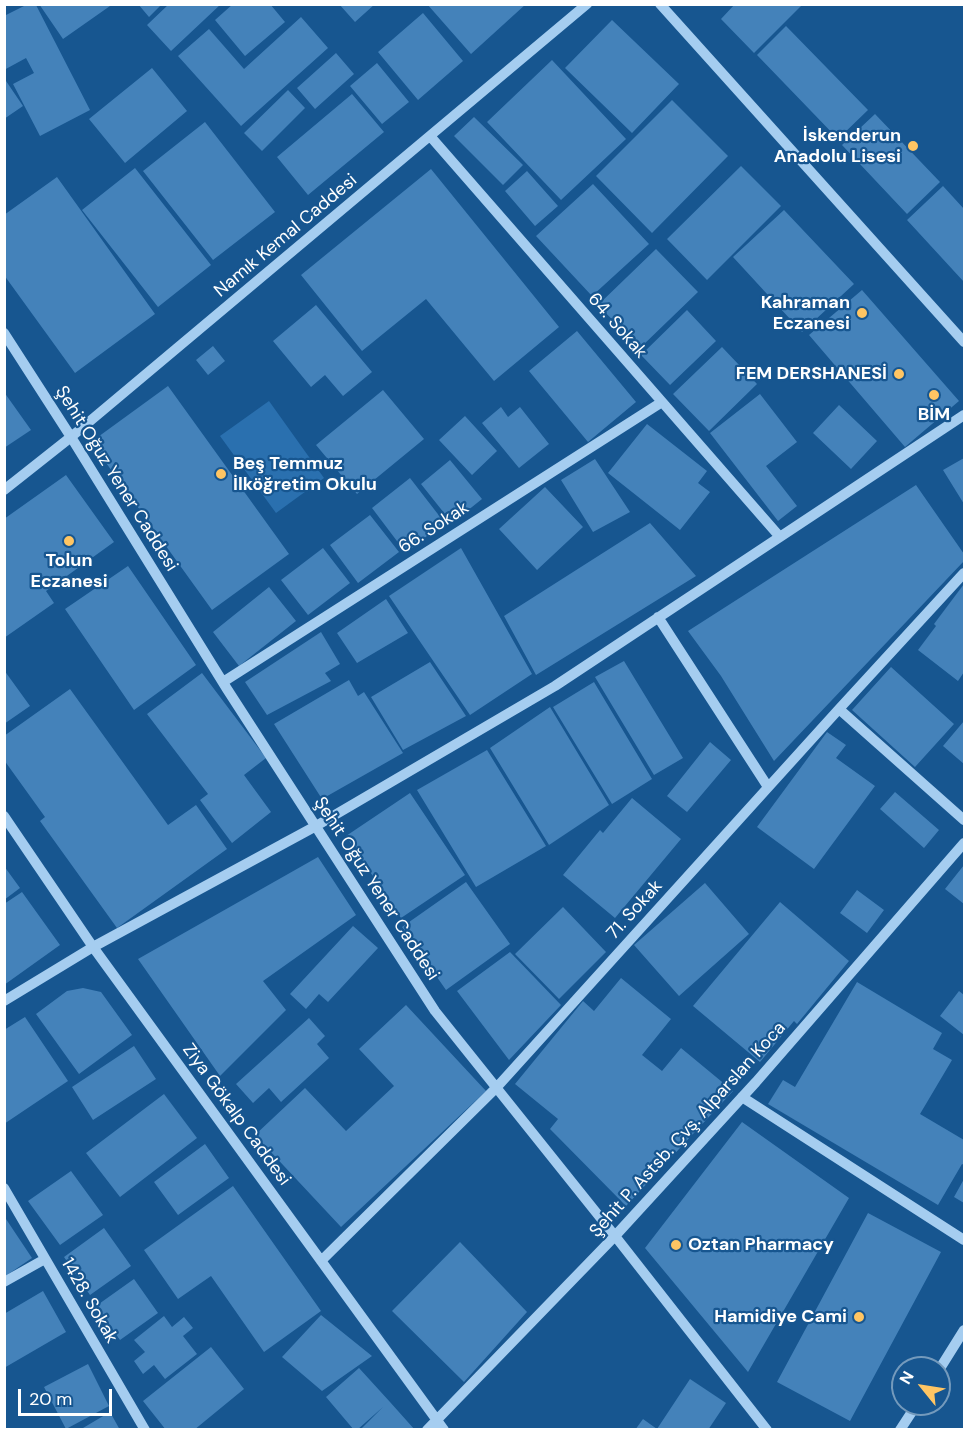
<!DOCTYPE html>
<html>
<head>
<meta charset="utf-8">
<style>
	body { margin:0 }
	#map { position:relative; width:969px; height:1434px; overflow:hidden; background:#175690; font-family:"DM Sans",sans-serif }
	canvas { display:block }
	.frame { position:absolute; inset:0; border:6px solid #fff; pointer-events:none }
	.north { position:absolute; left:891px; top:1356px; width:60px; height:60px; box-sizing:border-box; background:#175690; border:2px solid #749abc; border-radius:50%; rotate:300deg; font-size:16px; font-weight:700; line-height:24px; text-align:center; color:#fff }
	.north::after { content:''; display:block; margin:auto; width:21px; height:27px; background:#ffc563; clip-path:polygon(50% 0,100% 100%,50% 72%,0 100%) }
	.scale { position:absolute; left:18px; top:1389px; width:94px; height:27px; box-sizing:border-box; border:3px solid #fff; border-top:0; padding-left:8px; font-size:18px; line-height:21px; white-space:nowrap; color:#fff; -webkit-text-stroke:4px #175690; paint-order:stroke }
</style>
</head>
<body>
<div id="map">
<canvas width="969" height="1434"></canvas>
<div class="frame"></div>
<div class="north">N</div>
<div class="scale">20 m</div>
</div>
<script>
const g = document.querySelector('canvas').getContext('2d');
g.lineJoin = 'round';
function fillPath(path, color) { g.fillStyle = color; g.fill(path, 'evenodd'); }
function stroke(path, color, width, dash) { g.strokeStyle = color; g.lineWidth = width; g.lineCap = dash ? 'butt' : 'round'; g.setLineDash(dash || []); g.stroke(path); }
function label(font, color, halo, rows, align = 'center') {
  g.font = font + ' "DM Sans",sans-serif'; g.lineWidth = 4.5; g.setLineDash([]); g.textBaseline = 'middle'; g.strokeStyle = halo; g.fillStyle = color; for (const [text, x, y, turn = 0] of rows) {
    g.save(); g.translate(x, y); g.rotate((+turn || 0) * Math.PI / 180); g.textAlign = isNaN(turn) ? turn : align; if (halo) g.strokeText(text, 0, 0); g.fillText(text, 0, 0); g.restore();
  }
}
fillPath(new Path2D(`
	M269,401L324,478L276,513L220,436Z`), '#2a70af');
fillPath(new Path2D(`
	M39,4H109L110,6L63,39Z
	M138,4H162L149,17Z
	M169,4H221L171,51L147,25Z
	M233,4H270L285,22L245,56L215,20Z
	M339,4H375L355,22Z
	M427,4H526L471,54Z
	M735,4H803L754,53L721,19Z
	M26,5H36L90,110L40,136L13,84L34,73L26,58L4,70V16Z
	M423,13L463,61L418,100L378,52Z
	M301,17L328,48L241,126L178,56L209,29L244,69Z
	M612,20L679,84L632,133L565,68Z
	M786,26L868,110L838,139L757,55Z
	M336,53L354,74L315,109L297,88Z
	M552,60L626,139L561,200L487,122Z
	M377,63L409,102L382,124L350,86Z
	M152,68L187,111L125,163L89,119Z
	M4,78L23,106L4,119Z
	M288,90L305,108L262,151L244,133Z
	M352,94L384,132L308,195L277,157Z
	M672,100L728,156L652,233L596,176Z
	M875,114L940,182L907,214L842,145Z
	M474,117L523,165L503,185L454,136Z
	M205,122L275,212L213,260L143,171Z
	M741,166L781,206L707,280L667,239Z
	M135,168L211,265L158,307L82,210Z
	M431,169L559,327L494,381L426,299L362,351L301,275Z
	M527,171L558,206L535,226L505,191Z
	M57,177L155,314L75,373L4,275V215Z
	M593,184L649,244L592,296L536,236Z
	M943,186L964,209V282L907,220Z
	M784,210L854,284L802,332L733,257Z
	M656,249L698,292L640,348L598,305Z
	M862,290L959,401L905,447L809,335Z
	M316,305L372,372L343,396L325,375L311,387L273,341Z
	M687,310L716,341L670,385L641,355Z
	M577,331L636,402L588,442L529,371Z
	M213,346L225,361L208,375L196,360Z
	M722,347L757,384L709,431L673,394Z
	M168,386L289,554L212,610L91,442Z
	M383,390L424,439L357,494L316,445Z
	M4,392L31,430L4,448Z
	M760,394L797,442L766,466L797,506L778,521L710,433Z
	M839,405L877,441L851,469L813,433Z
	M501,407L508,417L520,407L549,444L519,468L482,423Z
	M465,416L497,451L472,475L439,440Z
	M647,424L707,471L698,483L710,492L680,530L608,473Z
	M964,458V504L943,470Z
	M595,459L630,512L593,532L561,480Z
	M450,460L482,499L452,523L421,484Z
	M66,475L114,542L46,591L54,603L4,638V519Z
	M410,478L444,522L406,553L372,508Z
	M916,485L964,554V561L774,761L721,676L688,631Z
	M545,487L583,527L537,570L499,529Z
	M370,515L399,552L358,583L330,545Z
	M650,523L696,576L536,675L504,616Z
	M323,548L350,583L308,615L281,580Z
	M461,548L532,674L470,715L389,596Z
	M128,566L196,665L134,710L65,609Z
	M964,584V672L958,681L918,650L936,626L934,624Z
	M269,587L296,621L239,666L213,632Z
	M386,599L408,633L357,663L337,633Z
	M321,632L340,664L325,673L331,681L267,715L245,682Z
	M624,661L683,758L654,775L595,677Z
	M430,662L466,716L403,750L371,697Z
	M891,667L954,724L915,767L852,710Z
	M4,670L30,706L4,724Z
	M202,673L266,758L244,775L271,812L232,843L200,800L208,794L147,714Z
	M349,680L358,696L364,692L403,753L322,799L274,724Z
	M594,682L652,779L612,804L553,707Z
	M70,689L168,825L196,805L227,849L117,928L40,821L45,817L4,760V736Z
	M550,707L609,805L549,845L490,748Z
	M964,721V764L943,746Z
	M827,732L846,745L836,758L875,786L814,869L757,827Z
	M710,742L731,760L687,812L667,796Z
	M487,750L546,846L476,887L417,790Z
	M895,792L939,830L924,848L880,809Z
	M410,793L465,875L401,918L346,836Z
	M632,798L681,839L615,918L563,875L600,830L603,833Z
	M318,857L356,915L263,981L286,1010L220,1076L138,959Z
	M964,865V904L945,889Z
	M4,866L20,888L4,900Z
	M466,882L510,944L446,990L402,927Z
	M705,883L749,934L679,996L634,945Z
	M857,890L884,910L867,933L840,913Z
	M22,892L60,945L4,985V904Z
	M780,902L849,961L797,1024L794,1021L760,1062L693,1006Z
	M563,907L606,952L559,999L515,954Z
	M353,926L378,948L328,1002L319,994L306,1009L290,994Z
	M510,952L561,1005L509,1060L457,991Z
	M621,978L671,1019L642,1055L662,1071L681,1048L733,1091L626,1206L550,1129L558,1119L515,1084L583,1001L594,1011Z
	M857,982L942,1033L933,1049L952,1060L920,1114L964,1140V1165L962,1164L938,1205L768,1104L783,1080L795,1087Z
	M83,988L101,992L132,1035L79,1074L36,1014L67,991Z
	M959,991L964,995V1035L940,1016Z
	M406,1005L486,1091L341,1227L255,1135L305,1088L346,1131L394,1086L359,1049Z
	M25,1017L68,1081L4,1124V1030Z
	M309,1018L325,1036L317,1044L329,1058L281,1102L269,1088L253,1103L236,1084Z
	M134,1046L156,1079L93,1120L72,1087Z
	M164,1094L197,1138L120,1197L86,1153Z
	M742,1122L849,1198L748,1372L645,1248Z
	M205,1144L229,1178L178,1215L154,1182Z
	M71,1171L103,1215L60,1245L28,1201Z
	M964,1179V1203L954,1197Z
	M233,1186L321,1311L264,1352L211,1276L178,1299L144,1250Z
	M868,1213L941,1252L850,1421L777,1382Z
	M4,1216L32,1258L4,1277Z
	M104,1228L131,1266L90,1295L64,1257Z
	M460,1242L527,1312L464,1382L392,1311Z
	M134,1279L158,1313L120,1340L96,1306Z
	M43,1291L66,1332L4,1368V1314Z
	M321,1315L372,1356L322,1391L282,1357Z
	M164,1316L172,1327L184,1317L193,1328L183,1336L197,1354L165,1379L154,1365L143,1374L134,1361L145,1352L134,1340Z
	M211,1347L244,1389L194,1430H166L143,1401Z
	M88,1364L109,1406L66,1429L44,1387Z
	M359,1368L390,1402L415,1430H360L383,1407L357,1430H354L326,1397Z
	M690,1379L726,1403L708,1430H635L643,1419L657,1429Z
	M110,1412L120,1430H84L83,1428Z`), '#4482ba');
stroke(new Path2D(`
	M660,4L964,342
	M430,136L780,537
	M4,333L71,437L227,689L435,1011L615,1236L767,1430
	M4,490L71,437L587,4
	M658,617L768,787
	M223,682L662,402
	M839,709L964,820
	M4,816L93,947L444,1430
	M4,1001L93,947L316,826L555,686L964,415
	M742,1097L964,1240
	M4,1188L145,1430
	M321,1261L497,1087L839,709L964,573
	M4,1282L45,1259
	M939,1370L964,1330
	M427,1430L615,1236L756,1082L964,843
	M900,1430L917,1404`), '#a5cdf0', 10);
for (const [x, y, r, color] of [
	[913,146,6,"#ffc563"],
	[862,313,6,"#ffc563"],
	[899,374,6,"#ffc563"],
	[934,395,6,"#ffc563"],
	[221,474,6,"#ffc563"],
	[69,541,6,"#ffc563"],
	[676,1245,6,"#ffc563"],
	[859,1317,6,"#ffc563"]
]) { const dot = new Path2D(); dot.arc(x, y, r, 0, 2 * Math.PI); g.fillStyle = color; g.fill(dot); stroke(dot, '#175690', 2); }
label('bold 18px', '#fff', '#175690', [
	["İskenderun",901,136],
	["Anadolu Lisesi",901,157],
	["Kahraman",850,303],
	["Eczanesi",850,324],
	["FEM DERSHANESİ",887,374],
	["BİM",934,415,"center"],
	["Beş Temmuz",233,464,"left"],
	["İlköğretim Okulu",233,485,"left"],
	["Tolun",69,561,"center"],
	["Eczanesi",69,582,"center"],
	["Oztan Pharmacy",688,1245,"left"],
	["Hamidiye Cami",847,1317]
], 'right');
label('18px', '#fff', '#175690', [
	["Namık Kemal Caddesi",286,236,-40],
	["64. Sokak",617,326,49],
	["Şehit Oğuz Yener Caddesi",116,479,58],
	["66. Sokak",434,528,-33],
	["Şehit Oğuz Yener Caddesi",376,889,57],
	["71. Sokak",635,910,-48],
	["Ziya Gökalp Caddesi",236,1115,54],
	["Şehit P. Astsb. Çvş. Alparslan Koca",688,1130,-48],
	["1428. Sokak",89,1301,60]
]);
</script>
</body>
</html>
